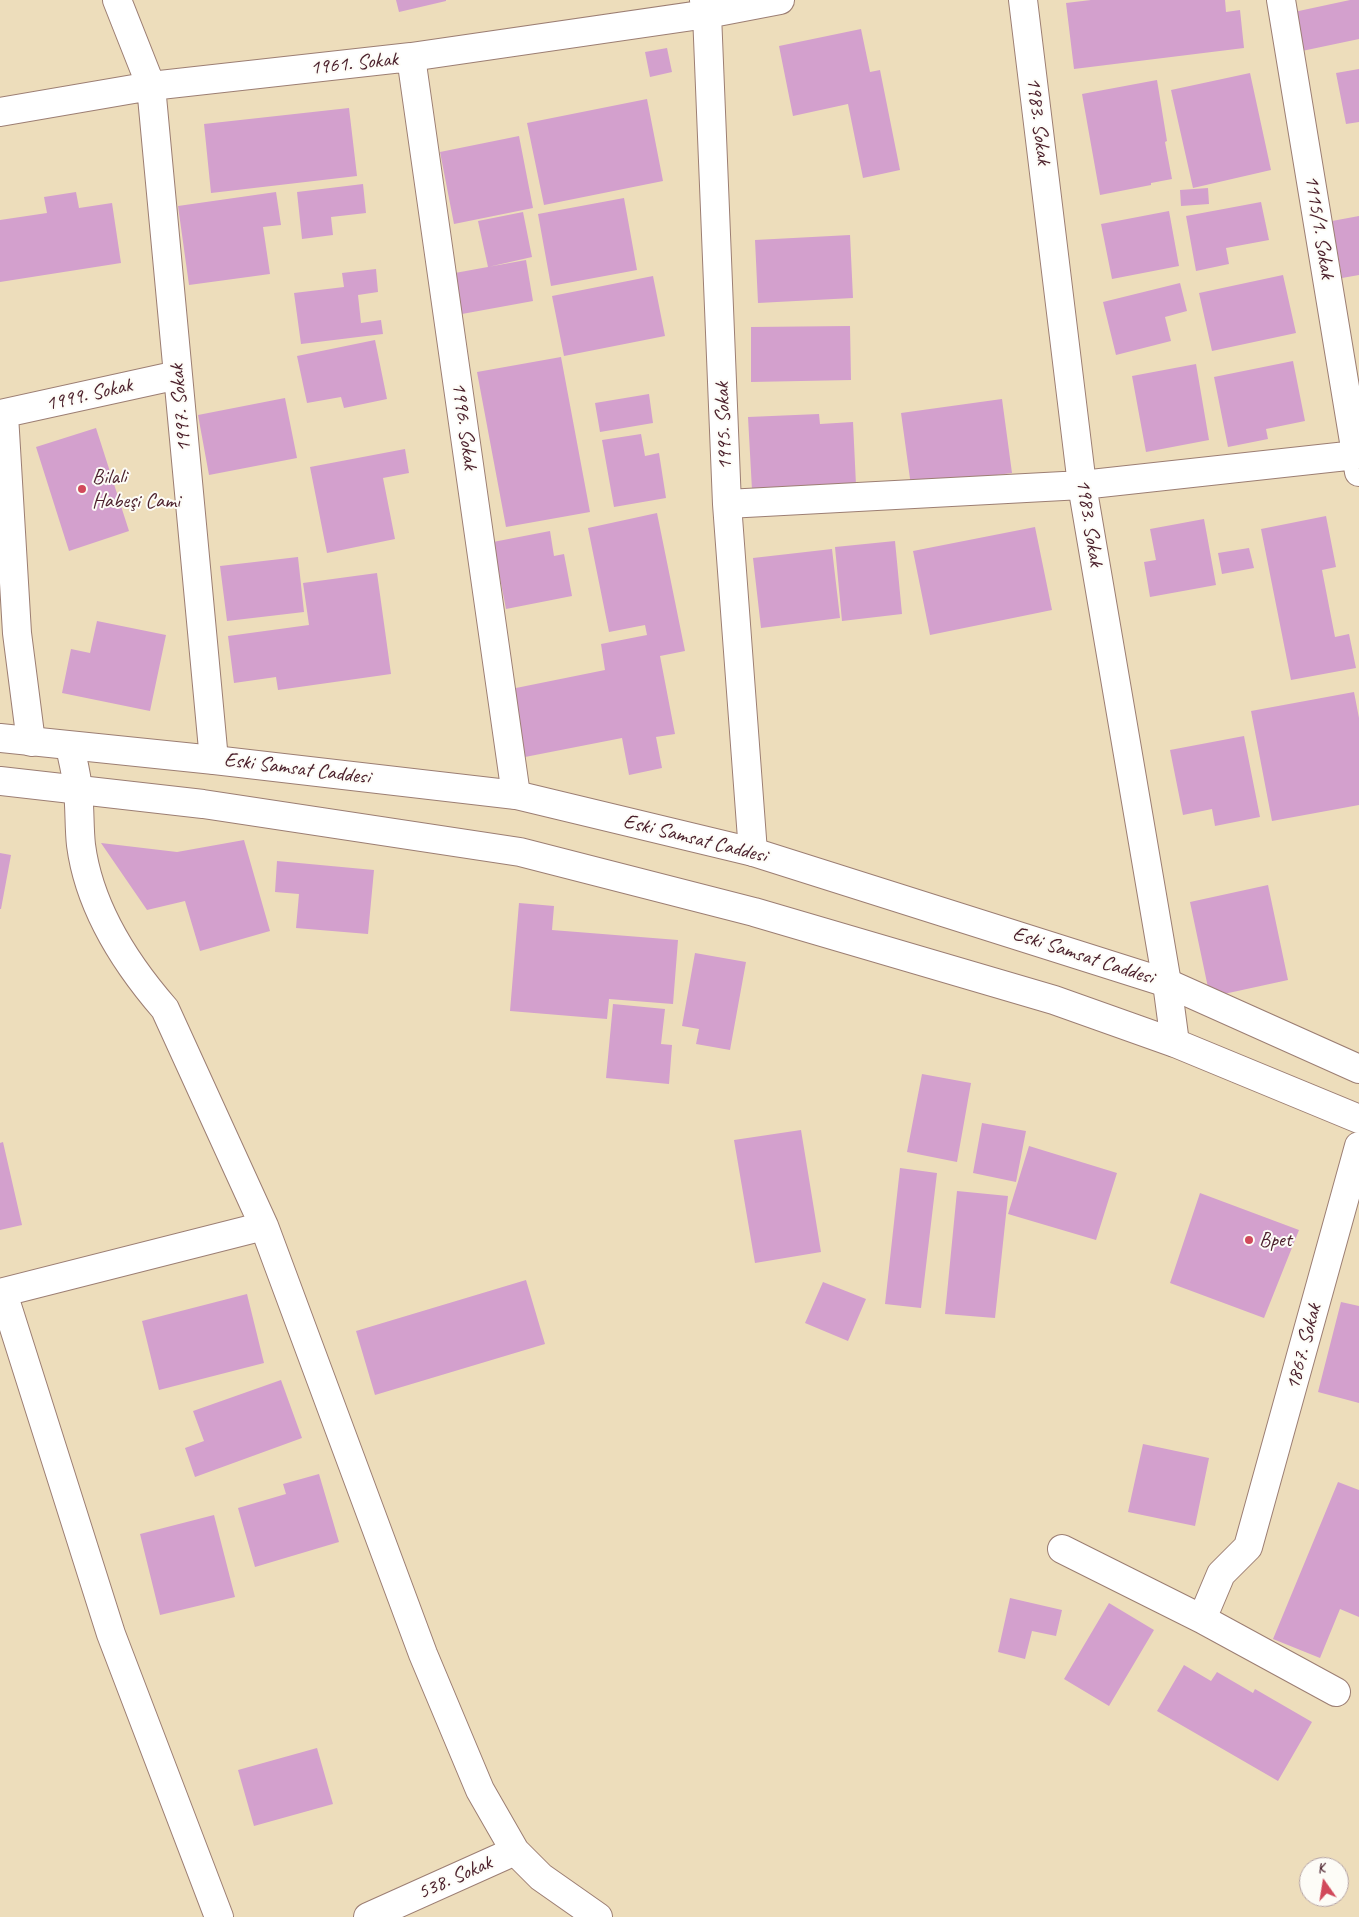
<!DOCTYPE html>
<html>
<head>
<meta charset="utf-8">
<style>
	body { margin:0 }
	#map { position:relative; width:1359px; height:1917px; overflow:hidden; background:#edddbb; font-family:Caveat,sans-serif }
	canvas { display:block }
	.north { position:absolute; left:1299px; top:1857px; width:50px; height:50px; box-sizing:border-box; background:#fdfcf7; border:1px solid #b5a4a5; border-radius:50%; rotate:347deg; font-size:14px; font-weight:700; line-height:20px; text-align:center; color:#4a1f2b }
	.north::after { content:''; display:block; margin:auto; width:18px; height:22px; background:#d1495b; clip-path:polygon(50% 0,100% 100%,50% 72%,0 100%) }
</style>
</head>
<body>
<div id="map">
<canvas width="1359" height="1917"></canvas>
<div class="north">K</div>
</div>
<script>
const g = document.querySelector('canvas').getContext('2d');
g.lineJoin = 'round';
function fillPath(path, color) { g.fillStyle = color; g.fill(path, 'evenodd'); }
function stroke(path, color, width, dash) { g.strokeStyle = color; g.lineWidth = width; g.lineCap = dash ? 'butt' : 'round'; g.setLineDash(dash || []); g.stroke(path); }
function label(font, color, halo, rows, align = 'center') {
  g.font = font + ' Caveat,sans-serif'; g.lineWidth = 4; g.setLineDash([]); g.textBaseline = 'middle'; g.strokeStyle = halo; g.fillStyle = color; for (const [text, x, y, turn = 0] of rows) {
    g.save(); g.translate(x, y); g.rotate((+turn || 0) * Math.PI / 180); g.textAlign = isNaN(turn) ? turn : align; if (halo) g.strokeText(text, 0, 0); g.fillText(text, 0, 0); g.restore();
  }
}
fillPath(new Path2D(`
	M396,0H446V1L399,12Z
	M1091,0H1225L1226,12L1240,10L1244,48L1074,69L1066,3Z
	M1350,0H1359V39L1302,51L1294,12Z
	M861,29L870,72L880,70L900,170L863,178L848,104L793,116L779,46Z
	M667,48L672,72L650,77L645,52Z
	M1359,69V122L1346,124L1336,73Z
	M1250,73L1271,170L1193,188L1171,90Z
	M1157,80L1167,141L1165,142L1172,179L1151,183V185L1100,195L1082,94Z
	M647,99L663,181L544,205L527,123Z
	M349,108L357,176L211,193L204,124Z
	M519,136L533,208L454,224L440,152Z
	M363,184L366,213L331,217L333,235L302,239L297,192Z
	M1208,188L1209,204L1181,206L1180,190Z
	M76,192L79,208L112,203L121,263L0,282V220L47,213L44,197Z
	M276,192L281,225L263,227L270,274L189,285L178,206Z
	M624,198L637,270L551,286L538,214Z
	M1261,202L1269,240L1226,248L1229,264L1196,271L1186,216Z
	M1169,211L1179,266L1112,279L1101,224Z
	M523,212L532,257L488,267L478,221Z
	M1359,216V275L1342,278L1332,221Z
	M850,235L853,298L758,303L755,240Z
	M526,260L533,301L451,316L444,275Z
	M376,269L378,292L358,295L361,323L381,320L383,334L301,344L294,293L344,287L342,273Z
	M1283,275L1296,333L1212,351L1199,293Z
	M653,276L665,336L564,356L552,296Z
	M1180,283L1187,311L1165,317L1171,341L1116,355L1103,302Z
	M850,326L851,380L751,382V327Z
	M375,340L387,399L344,408L341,397L307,403L297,356Z
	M561,357L590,512L506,527L477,372Z
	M1293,361L1305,421L1266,429L1268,439L1228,447L1214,377Z
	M1196,364L1209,440L1146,452L1132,376Z
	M649,394L653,423L600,432L595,403Z
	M285,398L297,458L209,475L198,415Z
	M1002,399L1012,473L911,486L901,413Z
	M819,414L820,424L853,422L856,485L752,490L748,417Z
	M96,428L129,531L69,551L36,447Z
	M641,434L645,456L659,453L666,498L614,507L602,440Z
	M405,449L409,473L383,478L395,539L327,553L310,467Z
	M657,513L685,651L660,656L675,734L656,737L662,768L629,775L622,738L525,757L511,689L605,670L601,644L647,635L645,625L609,632L588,528Z
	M1326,516L1336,567L1322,570L1335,637L1349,634L1356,668L1291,680L1261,529Z
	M1204,519L1216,585L1150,597L1144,562L1156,560L1150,529Z
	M1035,527L1052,610L930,635L913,551Z
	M550,531L554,556L564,554L572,596L506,609L493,542Z
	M895,541L902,614L842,621L835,547Z
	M1249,548L1254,568L1222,574L1218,553Z
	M832,549L840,618L761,628L753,558Z
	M298,557L304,612L227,621L220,566Z
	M377,573L391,674L278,690L276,677L234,683L228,636L309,625L303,583Z
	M97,621L166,635L150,711L62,693L71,649L90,653Z
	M1354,692L1359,718V805L1272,821L1251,711Z
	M1244,736L1260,817L1215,826L1212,809L1183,815L1170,750Z
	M244,840L270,931L200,951L185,901L147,910L101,843L177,852Z
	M0,853L11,855L1,909H0Z
	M277,861L374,870L368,934L296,928L299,894L275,892Z
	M1268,885L1288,980L1210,997L1190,902Z
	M519,903L554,906L552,930L678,940L673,1004L609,999L607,1019L510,1011Z
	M695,953L746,962L730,1050L696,1044L699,1029L682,1026Z
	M613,1004L665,1009L661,1044L672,1045L669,1084L606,1078Z
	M922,1074L971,1083L957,1162L907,1152Z
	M982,1123L1026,1131L1016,1182L973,1173Z
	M801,1130L821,1252L755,1263L734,1140Z
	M3,1142L22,1225L0,1230V1143Z
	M1029,1146L1117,1173L1096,1240L1008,1214Z
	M900,1168L937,1173L921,1308L885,1304Z
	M957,1191L1008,1196L995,1318L945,1314Z
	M1200,1193L1299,1230L1264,1318L1170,1283Z
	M526,1280L545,1344L375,1395L356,1331Z
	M823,1282L866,1299L848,1341L805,1323Z
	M247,1294L264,1363L159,1390L142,1321Z
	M1341,1302L1359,1306V1403L1318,1392Z
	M281,1380L302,1438L195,1477L185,1448L204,1441L193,1411Z
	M1143,1444L1209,1458L1195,1526L1128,1512Z
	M319,1474L339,1542L255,1567L238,1508L286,1494L283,1484Z
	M1338,1482L1359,1490V1617L1340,1609L1320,1658L1273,1639Z
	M214,1515L235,1597L160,1615L140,1534Z
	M1010,1598L1062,1610L1056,1636L1032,1631L1025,1659L998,1652Z
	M1109,1603L1154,1630L1109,1706L1064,1679Z
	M1184,1665L1211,1681L1217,1672L1253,1693L1255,1689L1312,1722L1278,1781L1157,1711Z
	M317,1748L333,1804L254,1826L238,1770Z`), '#d3a0cd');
const street = new Path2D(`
	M117,0L151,86L214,760
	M704,0L707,14L727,504L753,852
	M1023,0L1082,485L1167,983L1175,1043
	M1281,0L1359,472
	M411,57L516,795
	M0,112L151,86L411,57L707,14L780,0
	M0,414L178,375
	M4,415L17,633L31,742
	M727,504L1082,485L1356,455
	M70,747C73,761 77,776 78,791C80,809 79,827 81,845C89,906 125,963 165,1009L264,1226L423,1654L480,1790L515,1851L541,1877L598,1917
	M0,1293L264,1226
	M3,1293L111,1634L219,1917
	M1062,1549L1202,1619L1221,1574L1248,1547L1359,1146
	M1202,1619L1336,1692
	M368,1917L515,1851`);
const secondary = new Path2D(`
	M0,738L214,760L516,795L753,852L1167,983L1359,1069
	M0,781L203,804L520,852L754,912L1054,1000L1175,1043L1359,1119`);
stroke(street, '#9c7e73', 30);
stroke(secondary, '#9c7e73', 30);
stroke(street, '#fff', 28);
stroke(secondary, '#fff', 28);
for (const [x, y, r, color] of [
	[82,489,5,"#d1495b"],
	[1249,1240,5,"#d1495b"]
]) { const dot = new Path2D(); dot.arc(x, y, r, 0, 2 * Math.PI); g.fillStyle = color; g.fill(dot); stroke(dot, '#fdfcf7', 2); }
label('21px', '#4a1f2b', '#fdfcf7', [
	["1961. Sokak",354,64,-6],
	["1983. Sokak",1038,121,83],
	["1115/1. Sokak",1319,227,81],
	["1999. Sokak",89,395,-13],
	["1997. Sokak",181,408,-95],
	["1996. Sokak",464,426,82],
	["1995. Sokak",724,426,-92],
	["1983. Sokak",1089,523,81],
	["Eski Samsat Caddesi",297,769,7],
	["Eski Samsat Caddesi",695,839,14],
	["Eski Samsat Caddesi",1083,956,18],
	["1867. Sokak",1304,1347,-75],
	["538. Sokak",455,1878,-24]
]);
label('21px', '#4a1f2b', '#fdfcf7', [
	["Bilali",92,477],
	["Habeşi Cami",92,501],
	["Bpet",1259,1240]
], 'left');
</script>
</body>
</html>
